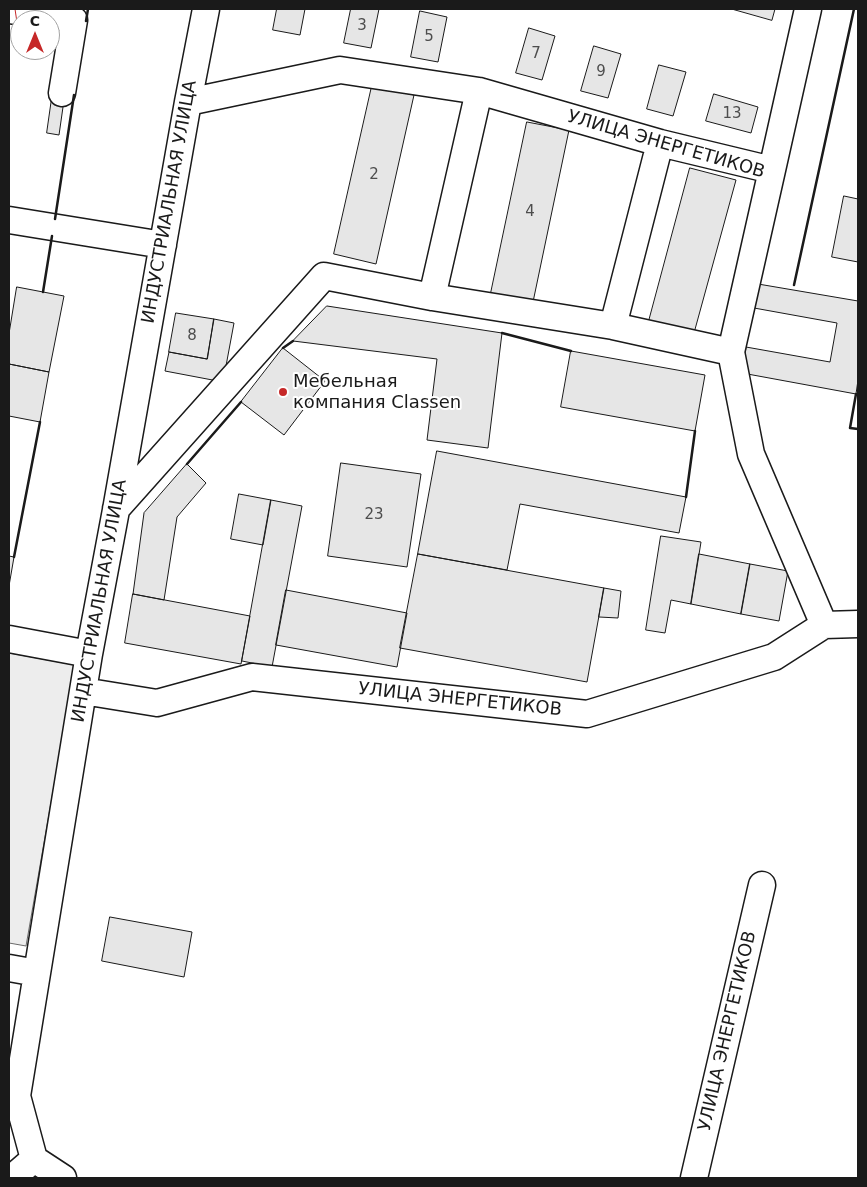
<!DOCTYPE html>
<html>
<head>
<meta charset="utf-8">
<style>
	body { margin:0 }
	#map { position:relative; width:867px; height:1187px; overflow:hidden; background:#fff; font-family:"DejaVu Sans",sans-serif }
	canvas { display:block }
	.frame { position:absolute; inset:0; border:10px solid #1a1a1a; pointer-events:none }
	.north { position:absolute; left:10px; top:10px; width:50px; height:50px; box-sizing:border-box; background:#fff; border:1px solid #a3a3a3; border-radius:50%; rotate:0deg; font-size:14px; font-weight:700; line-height:20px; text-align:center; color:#1a1a1a }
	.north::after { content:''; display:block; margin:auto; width:18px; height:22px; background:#c62828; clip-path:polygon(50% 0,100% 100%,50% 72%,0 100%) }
</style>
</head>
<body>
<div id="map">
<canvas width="867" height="1187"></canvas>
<div class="frame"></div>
<div class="north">С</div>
</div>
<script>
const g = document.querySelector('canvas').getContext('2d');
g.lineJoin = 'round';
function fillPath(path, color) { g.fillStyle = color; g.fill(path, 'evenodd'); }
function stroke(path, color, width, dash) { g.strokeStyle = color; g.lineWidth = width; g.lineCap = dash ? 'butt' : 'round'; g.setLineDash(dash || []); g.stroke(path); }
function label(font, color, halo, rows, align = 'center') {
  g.font = font + ' "DejaVu Sans",sans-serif'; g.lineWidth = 4; g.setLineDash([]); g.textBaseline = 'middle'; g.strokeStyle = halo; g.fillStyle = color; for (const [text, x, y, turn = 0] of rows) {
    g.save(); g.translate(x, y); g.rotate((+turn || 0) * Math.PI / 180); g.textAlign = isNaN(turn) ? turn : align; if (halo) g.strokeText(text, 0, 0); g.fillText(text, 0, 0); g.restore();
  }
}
const built = new Path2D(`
	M9,653L75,665L26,946L9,943Z`);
fillPath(built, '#ededed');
stroke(built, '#6a6a6a', 1);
const building = new Path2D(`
	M277,9H305L300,35L273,30Z
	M351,9H379L371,48L344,43Z
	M732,9H775L772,20Z
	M420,11L447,17L438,62L411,57Z
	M529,28L555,36L542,80L516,73Z
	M594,46L621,54L608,98L581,91Z
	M659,65L686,72L673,116L647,109Z
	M372,86L414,95L376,264L334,254Z
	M714,94L758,107L751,133L706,121Z
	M52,98L64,100L59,135L47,133Z
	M527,122L569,130L533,302L491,293Z
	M690,168L736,180L694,333L649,321Z
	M844,196L858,199V262L832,257Z
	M758,284L858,301V380L856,394L742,373L746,347L830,362L837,323L754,308Z
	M17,287L64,296L49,372L9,364V334Z
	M327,306L502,333L488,448L427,440L437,359L293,341Z
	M176,313L214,319L207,359L169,352Z
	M214,319L234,323L223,382L165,371L169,352L207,359Z
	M283,348L325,381L284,435L241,402Z
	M571,351L705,375L695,431L561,407Z
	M9,364L49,372L40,422L9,416Z
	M437,451L686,497L679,533L520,504L507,570L418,554Z
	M341,463L421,474L407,567L328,556Z
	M187,464L206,483L177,517L164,600L133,594L144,513Z
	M239,494L271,500L263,545L231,539Z
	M271,500L302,506L272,667L242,661Z
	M661,536L701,542L691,604L671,600L665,633L646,630Z
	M418,554L604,588L587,682L400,648Z
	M699,554L750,564L741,614L691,604Z
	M9,556L14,557L9,586Z
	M750,564L788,571L779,621L741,614Z
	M604,588L621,591L618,618L599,617Z
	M286,590L407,613L397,667L276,645Z
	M133,594L250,616L241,664L125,643Z
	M110,917L192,932L184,977L102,961Z`);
fillPath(building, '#e6e6e6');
stroke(building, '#1a1a1a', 1);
const minor = new Path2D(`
	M9,10L74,20L62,93
	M188,102L340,70L479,91L660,143L772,170L731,352L751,454L824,625
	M772,170L808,9
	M9,220L163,245
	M432,297L479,91
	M613,326L660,143
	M116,509L324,276L432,297L613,326L731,352
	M9,639L89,654
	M83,691L157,703L252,677L587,714L774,657L824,625L858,624
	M9,968L37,973
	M12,1178L34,1159
	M63,1178L34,1159L17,1096L89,654L116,510L188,102L206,9
	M694,1178L762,885`);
stroke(minor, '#1a1a1a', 29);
stroke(minor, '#fff', 26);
stroke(new Path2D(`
	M86,21L88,9
	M55,219L74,95
	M794,285L854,9
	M43,292L52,236
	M502,333L571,351
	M283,348L293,341
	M856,394L850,428L858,429
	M187,464L241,402
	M686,497L695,431
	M14,557L40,422`), '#1a1a1a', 2.5);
stroke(new Path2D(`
	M15,9L19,36`), '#c62828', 1, [18, 4, 2.5, 4]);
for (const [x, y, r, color] of [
	[283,392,5,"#c62828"]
]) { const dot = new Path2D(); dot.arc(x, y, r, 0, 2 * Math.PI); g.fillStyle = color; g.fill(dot); stroke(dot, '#fff', 2); }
label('15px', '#4d4d4d', null, [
	["3",362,26],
	["5",429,37],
	["7",536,54],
	["9",601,72],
	["13",732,114],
	["2",374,175],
	["4",530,212],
	["8",192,336],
	["23",374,515]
]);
label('18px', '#1a1a1a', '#fff', [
	["УЛИЦА ЭНЕРГЕТИКОВ",666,145,16],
	["ИНДУСТРИАЛЬНАЯ УЛИЦА",170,202,-80],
	["ИНДУСТРИАЛЬНАЯ УЛИЦА",100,601,-80],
	["УЛИЦА ЭНЕРГЕТИКОВ",460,700,6],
	["УЛИЦА ЭНЕРГЕТИКОВ",728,1031,-77]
]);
label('18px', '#1a1a1a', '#fff', [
	["Мебельная",293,382],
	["компания Сlassen",293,403]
], 'left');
</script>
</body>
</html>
